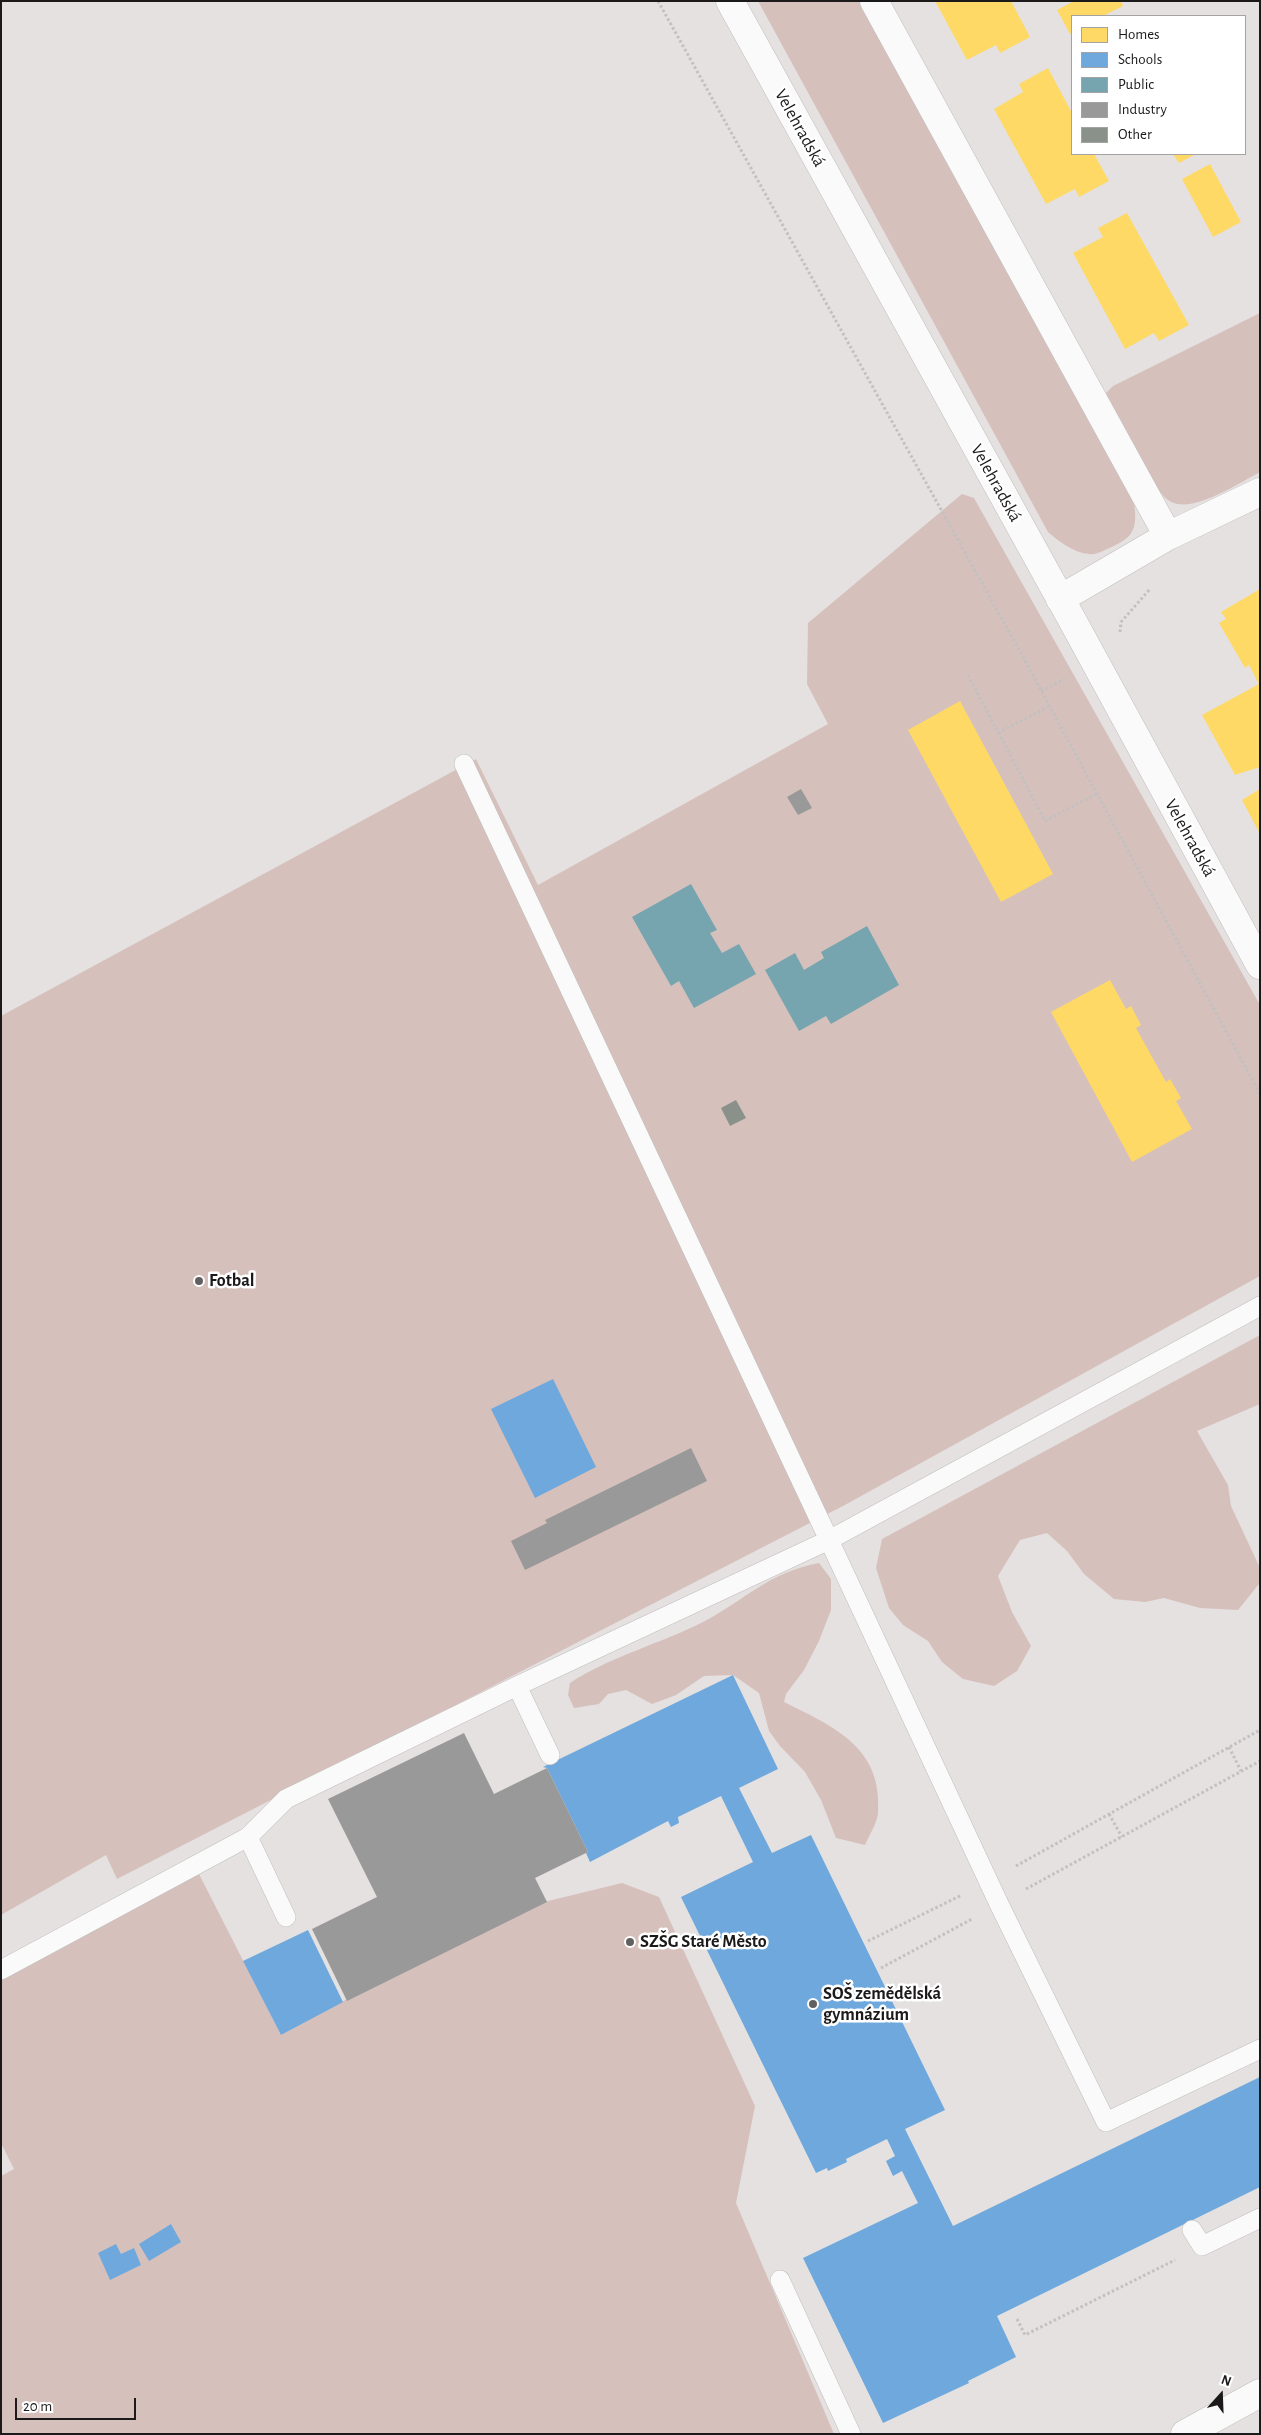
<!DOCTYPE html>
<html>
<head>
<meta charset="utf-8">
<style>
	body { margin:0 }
	#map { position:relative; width:1261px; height:2435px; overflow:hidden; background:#e4e1e0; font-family:"Alegreya Sans",sans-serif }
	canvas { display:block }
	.frame { position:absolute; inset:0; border:2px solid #1b1919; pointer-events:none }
	.legend { position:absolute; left:1071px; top:15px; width:175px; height:140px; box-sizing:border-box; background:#fff; border:1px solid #a4a3a3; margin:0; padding:6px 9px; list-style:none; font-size:15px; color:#1b1919 }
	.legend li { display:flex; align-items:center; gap:10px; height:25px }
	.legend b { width:25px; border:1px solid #a4a3a3 }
	.north { position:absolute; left:1196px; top:2370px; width:50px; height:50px; -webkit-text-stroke:4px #fff; paint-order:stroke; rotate:20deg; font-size:14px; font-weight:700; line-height:20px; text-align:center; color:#1b1919 }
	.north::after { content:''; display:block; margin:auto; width:18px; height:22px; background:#1b1919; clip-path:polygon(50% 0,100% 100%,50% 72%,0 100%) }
	.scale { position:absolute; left:15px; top:2398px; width:121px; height:22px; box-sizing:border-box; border:2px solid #1b1919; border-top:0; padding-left:6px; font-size:15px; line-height:18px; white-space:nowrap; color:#1b1919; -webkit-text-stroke:4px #fff; paint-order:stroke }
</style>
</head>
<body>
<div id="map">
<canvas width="1261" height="2435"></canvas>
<div class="frame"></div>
<ul class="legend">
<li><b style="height:14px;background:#ffd966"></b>Homes</li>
<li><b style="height:14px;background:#6fa8dc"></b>Schools</li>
<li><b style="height:14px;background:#76a5af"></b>Public</li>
<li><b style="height:14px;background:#999"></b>Industry</li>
<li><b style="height:14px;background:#8a908a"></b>Other</li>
</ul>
<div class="north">N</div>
<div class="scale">20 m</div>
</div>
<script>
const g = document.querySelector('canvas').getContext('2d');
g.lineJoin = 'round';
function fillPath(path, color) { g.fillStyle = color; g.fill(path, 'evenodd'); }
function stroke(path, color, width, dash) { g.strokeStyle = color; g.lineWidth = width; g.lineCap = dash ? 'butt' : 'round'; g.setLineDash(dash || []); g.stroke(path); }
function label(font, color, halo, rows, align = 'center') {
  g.font = font + ' "Alegreya Sans",sans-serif'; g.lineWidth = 5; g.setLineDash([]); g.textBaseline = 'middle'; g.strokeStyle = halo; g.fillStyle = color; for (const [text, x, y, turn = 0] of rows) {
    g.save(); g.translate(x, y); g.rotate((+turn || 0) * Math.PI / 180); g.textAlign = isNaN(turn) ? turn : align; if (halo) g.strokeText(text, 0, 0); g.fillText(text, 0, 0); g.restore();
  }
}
fillPath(new Path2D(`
	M758,1H864L1134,502C1138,531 1133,538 1107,549C1101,552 1095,555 1089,554C1072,552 1060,542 1048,532Z
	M1260,313V472C1239,483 1197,511 1174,503C1165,500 1161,493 1155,485L1106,393L1113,386Z
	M962,494L974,498L1260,1005V1276L843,1506L117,1879L106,1855L1,1915V1016L476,759L538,885L828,724L807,684L808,623Z
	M1260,1335V1404L1197,1431L1228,1485L1231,1506L1260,1568L1259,1584L1238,1610L1200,1608L1164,1598L1145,1602L1114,1599L1084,1574L1067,1551L1047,1533L1020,1540L998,1576L1012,1612L1031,1646L1017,1671L994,1686L963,1679L942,1662L928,1641L903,1625L889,1608L876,1568L882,1539Z
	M819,1563L831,1579V1610L819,1641L804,1670L786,1694L784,1702C834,1727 883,1747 878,1813C877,1823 869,1836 865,1845L836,1838L821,1800L805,1772L780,1746L769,1731L759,1693L733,1675L704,1676L676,1695L652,1704L626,1690L608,1694L599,1704L574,1708L568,1695L570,1683C611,1656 660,1644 703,1622C747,1599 767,1573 819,1563Z
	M199,1874L281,2035L343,2001L544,1902L622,1883L659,1897L755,2106L736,2203L834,2434H1V2176L14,2169L1,2143V1973Z`), '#d6c0bc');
fillPath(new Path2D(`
	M935,1H1011L1030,37L1000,53L996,45L967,60Z
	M1074,1H1121L1123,6L1103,16H1072V33L1070,34L1057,10Z
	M1048,68L1072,113V154H1094L1109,181L1079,197L1075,189L1046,204L994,109L1023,92L1019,84Z
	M1173,154H1196L1179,163Z
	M1210,164L1241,222L1213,237L1182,179Z
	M1127,213L1189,325L1159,341L1154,333L1125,349L1073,253L1103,237L1098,228Z
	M1260,589V767L1235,775L1202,715L1259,684L1249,665L1245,668L1219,623L1226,619L1221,612Z
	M960,701L1053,874L1001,902L908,730Z
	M1260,789V834L1242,800Z
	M1110,980L1126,1009L1131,1006L1141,1025L1136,1028L1166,1082L1170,1079L1181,1098L1176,1101L1192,1129L1132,1162L1051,1012Z`), '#ffd966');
fillPath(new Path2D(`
	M553,1379L596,1467L535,1498L491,1409Z
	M733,1675L778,1769L739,1788L772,1853L811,1835L945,2110L905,2129L953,2226L1260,2077V2187L997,2316L1016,2357L968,2381L969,2383L883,2423L803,2258L918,2203L902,2171L893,2176L886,2161L895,2156L887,2139L846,2159L847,2162L828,2171L827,2168L816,2173L681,1897L753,1862L721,1796L678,1817L679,1823L671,1827L668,1821L590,1862L586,1853L588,1852L547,1768L543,1767Z
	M308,1930L343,2002L281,2035L243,1961Z
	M171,2224L181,2242L149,2261L139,2244Z
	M116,2244L121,2254L134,2248L141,2265L110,2280L98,2253Z`), '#6fa8dc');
fillPath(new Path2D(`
	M691,884L717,930L710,933L722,953L739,944L756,974L694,1008L679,981L671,986L632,917Z
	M867,926L899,985L831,1024L826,1016L799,1031L765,970L795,953L804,970L824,958L821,952Z`), '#76a5af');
fillPath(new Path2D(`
	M801,789L812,808L798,815L787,797Z
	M691,1448L707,1481L525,1570L511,1541L547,1523L545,1520Z
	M464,1733L494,1794L547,1768L588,1852L535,1878L547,1902L347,2001L312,1929L377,1897L328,1799Z`), '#999');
fillPath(new Path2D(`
	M736,1100L746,1118L730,1126L721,1108Z`), '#8a908a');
const lane = new Path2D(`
	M464,764L829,1540L1260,1306
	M517,1686L550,1755
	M286,1917L248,1837L286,1799L517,1686L829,1540L999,1904L1106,2122L1260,2049
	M1,1970L248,1837
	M1192,2230L1202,2246L1260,2218
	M780,2280L851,2434`);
const street = new Path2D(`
	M874,1L1168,536
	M1060,599L1168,536L1260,492
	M1185,2434L1260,2393`);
const secondary = new Path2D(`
	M730,1L1070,616L1260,965`);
stroke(lane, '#c0bebd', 20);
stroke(street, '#c0bebd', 29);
stroke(secondary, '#c0bebd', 29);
stroke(new Path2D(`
	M658,1L1018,648L1260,1094
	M1120,632L1121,622L1150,589
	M968,675L1045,821L1096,794
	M1041,691L1065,679
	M998,733L1048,707
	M1229,1747L1241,1771
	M1109,1814L1122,1837
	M1016,1866L1260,1730
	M1026,1889L1260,1761
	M868,1941L962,1895
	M881,1968L972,1919
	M1017,2319L1025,2335L1175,2260`), '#c2c0c0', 3, [2.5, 2.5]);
stroke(lane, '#fbfafa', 19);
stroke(street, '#fbfafa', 28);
stroke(secondary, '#fbfafa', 28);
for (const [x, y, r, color] of [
	[199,1281,5,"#615f5f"],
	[630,1942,5,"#615f5f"],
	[813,2004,5,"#615f5f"]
]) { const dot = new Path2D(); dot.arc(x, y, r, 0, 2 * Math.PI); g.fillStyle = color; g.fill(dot); stroke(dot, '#fff', 2); }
label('18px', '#1b1919', '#fff', [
	["Velehradská",800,128,61],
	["Velehradská",996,483,61],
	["Velehradská",1190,838,61]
]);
label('bold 18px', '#1b1919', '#fff', [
	["Fotbal",209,1281],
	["SZŠG Staré Město",640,1942],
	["SOŠ zemědělská",823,1994],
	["gymnázium",823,2015]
], 'left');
</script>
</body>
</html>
